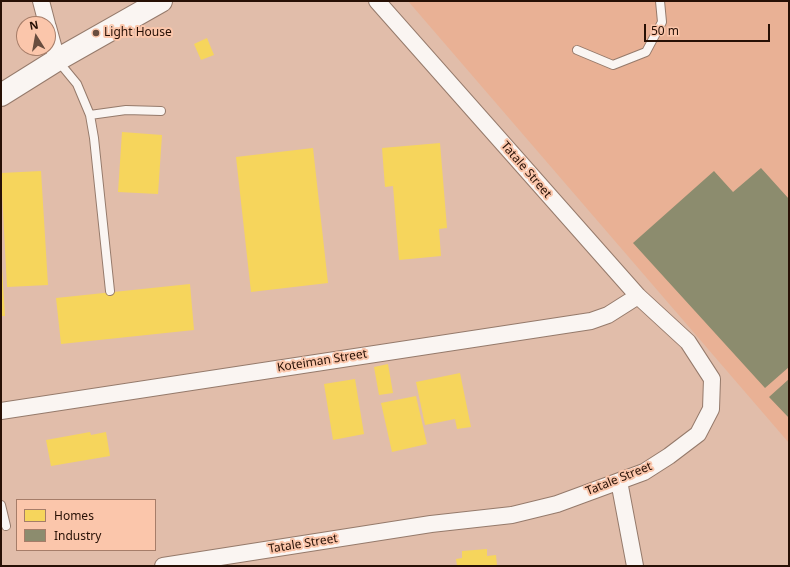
<!DOCTYPE html>
<html>
<head>
<meta charset="utf-8">
<style>
	body { margin:0 }
	#map { position:relative; width:790px; height:567px; overflow:hidden; background:#e1bdaa; font-family:"Noto Sans",sans-serif }
	canvas { display:block }
	.frame { position:absolute; inset:0; border:2px solid #271005; pointer-events:none }
	.legend { position:absolute; left:16px; top:499px; width:140px; height:52px; box-sizing:border-box; background:#fbc6ab; border:1px solid #a67d69; margin:0; padding:5px 7px; list-style:none; font-size:12px; color:#271005 }
	.legend li { display:flex; align-items:center; gap:8px; height:20px }
	.legend b { width:20px; border:1px solid #a67d69 }
	.north { position:absolute; left:16px; top:16px; width:40px; height:40px; box-sizing:border-box; background:#fbc6ab; border:1px solid #a67d69; border-radius:50%; rotate:349deg; font-size:11px; font-weight:700; line-height:16px; text-align:center; color:#271005 }
	.north::after { content:''; display:block; margin:auto; width:14px; height:18px; background:#684d3f; clip-path:polygon(50% 0,100% 100%,50% 72%,0 100%) }
	.scale { position:absolute; left:644px; top:24px; width:126px; height:18px; box-sizing:border-box; border:2px solid #271005; border-top:0; padding-left:5px; font-size:12px; line-height:14px; white-space:nowrap; color:#271005; -webkit-text-stroke:3px #fbc6ab; paint-order:stroke }
</style>
</head>
<body>
<div id="map">
<canvas width="790" height="567"></canvas>
<div class="frame"></div>
<ul class="legend">
<li><b style="height:11px;background:#f6d55c"></b>Homes</li>
<li><b style="height:11px;background:#8c8c6e"></b>Industry</li>
</ul>
<div class="north">N</div>
<div class="scale">50 m</div>
</div>
<script>
const g = document.querySelector('canvas').getContext('2d');
g.lineJoin = 'round';
function fillPath(path, color) { g.fillStyle = color; g.fill(path, 'evenodd'); }
function stroke(path, color, width, dash) { g.strokeStyle = color; g.lineWidth = width; g.lineCap = dash ? 'butt' : 'round'; g.setLineDash(dash || []); g.stroke(path); }
function label(font, color, halo, rows, align = 'center') {
  g.font = font + ' "Noto Sans",sans-serif'; g.lineWidth = 4; g.setLineDash([]); g.textBaseline = 'middle'; g.strokeStyle = halo; g.fillStyle = color; for (const [text, x, y, turn = 0] of rows) {
    g.save(); g.translate(x, y); g.rotate((+turn || 0) * Math.PI / 180); g.textAlign = isNaN(turn) ? turn : align; if (halo) g.strokeText(text, 0, 0); g.fillText(text, 0, 0); g.restore();
  }
}
fillPath(new Path2D(`
	M408,1H789V443Z`), '#e9b195');
fillPath(new Path2D(`
	M207,38L214,55L201,60L194,44Z
	M122,132L162,135L158,194L118,192Z
	M440,143L447,228L439,229L441,256L399,260L393,186L385,187L382,148Z
	M313,148L328,283L251,292L236,157Z
	M41,171L48,285L7,287L1,173Z
	M1,267H2L5,316H1Z
	M190,284L194,330L61,344L56,298Z
	M388,364L393,393L379,395L374,367Z
	M460,373L471,427L457,429L455,419L425,425L416,382Z
	M355,379L364,434L333,440L324,384Z
	M416,396L427,444L392,452L381,403Z
	M90,432L91,435L106,432L110,456L51,466L46,440Z
	M487,549V556L496,555L497,566H457L456,559L462,558V551Z`), '#f6d55c');
fillPath(new Path2D(`
	M761,168L789,199V367L765,388L633,243L714,171L733,192Z
	M789,379V418L769,397Z`), '#8c8c6e');
const lane = new Path2D(`
	M577,50L613,65L646,52L662,22L660,1
	M58,61L77,84L90,115L94,138L110,291
	M90,115L126,110L161,111
	M1,505L6,526`);
const street = new Path2D(`
	M41,1L47,24
	M48,27L57,60
	M1,411L591,321L608,315L638,296
	M619,481L635,566
	M163,566L431,524L512,515L557,504L644,472L669,456L698,434L711,409L712,379L688,342L638,296L377,1`);
const secondary = new Path2D(`
	M1,95L57,60L161,1`);
stroke(lane, '#957a6b', 10);
stroke(street, '#957a6b', 18);
stroke(secondary, '#957a6b', 24);
stroke(lane, '#faf5f2', 8);
stroke(street, '#faf5f2', 16);
stroke(secondary, '#faf5f2', 22);
for (const [x, y, r, color] of [
	[96,33,4,"#684d3f"]
]) { const dot = new Path2D(); dot.arc(x, y, r, 0, 2 * Math.PI); g.fillStyle = color; g.fill(dot); stroke(dot, '#fbc6ab', 1.5); }
label('12px', '#271005', '#fbc6ab', [
	["Light House",104,33]
], 'left');
label('12px', '#271005', '#fbc6ab', [
	["Tatale Street",526,170,49],
	["Koteiman Street",322,361,-9],
	["Tatale Street",619,479,-22],
	["Tatale Street",303,544,-9]
]);
</script>
</body>
</html>
